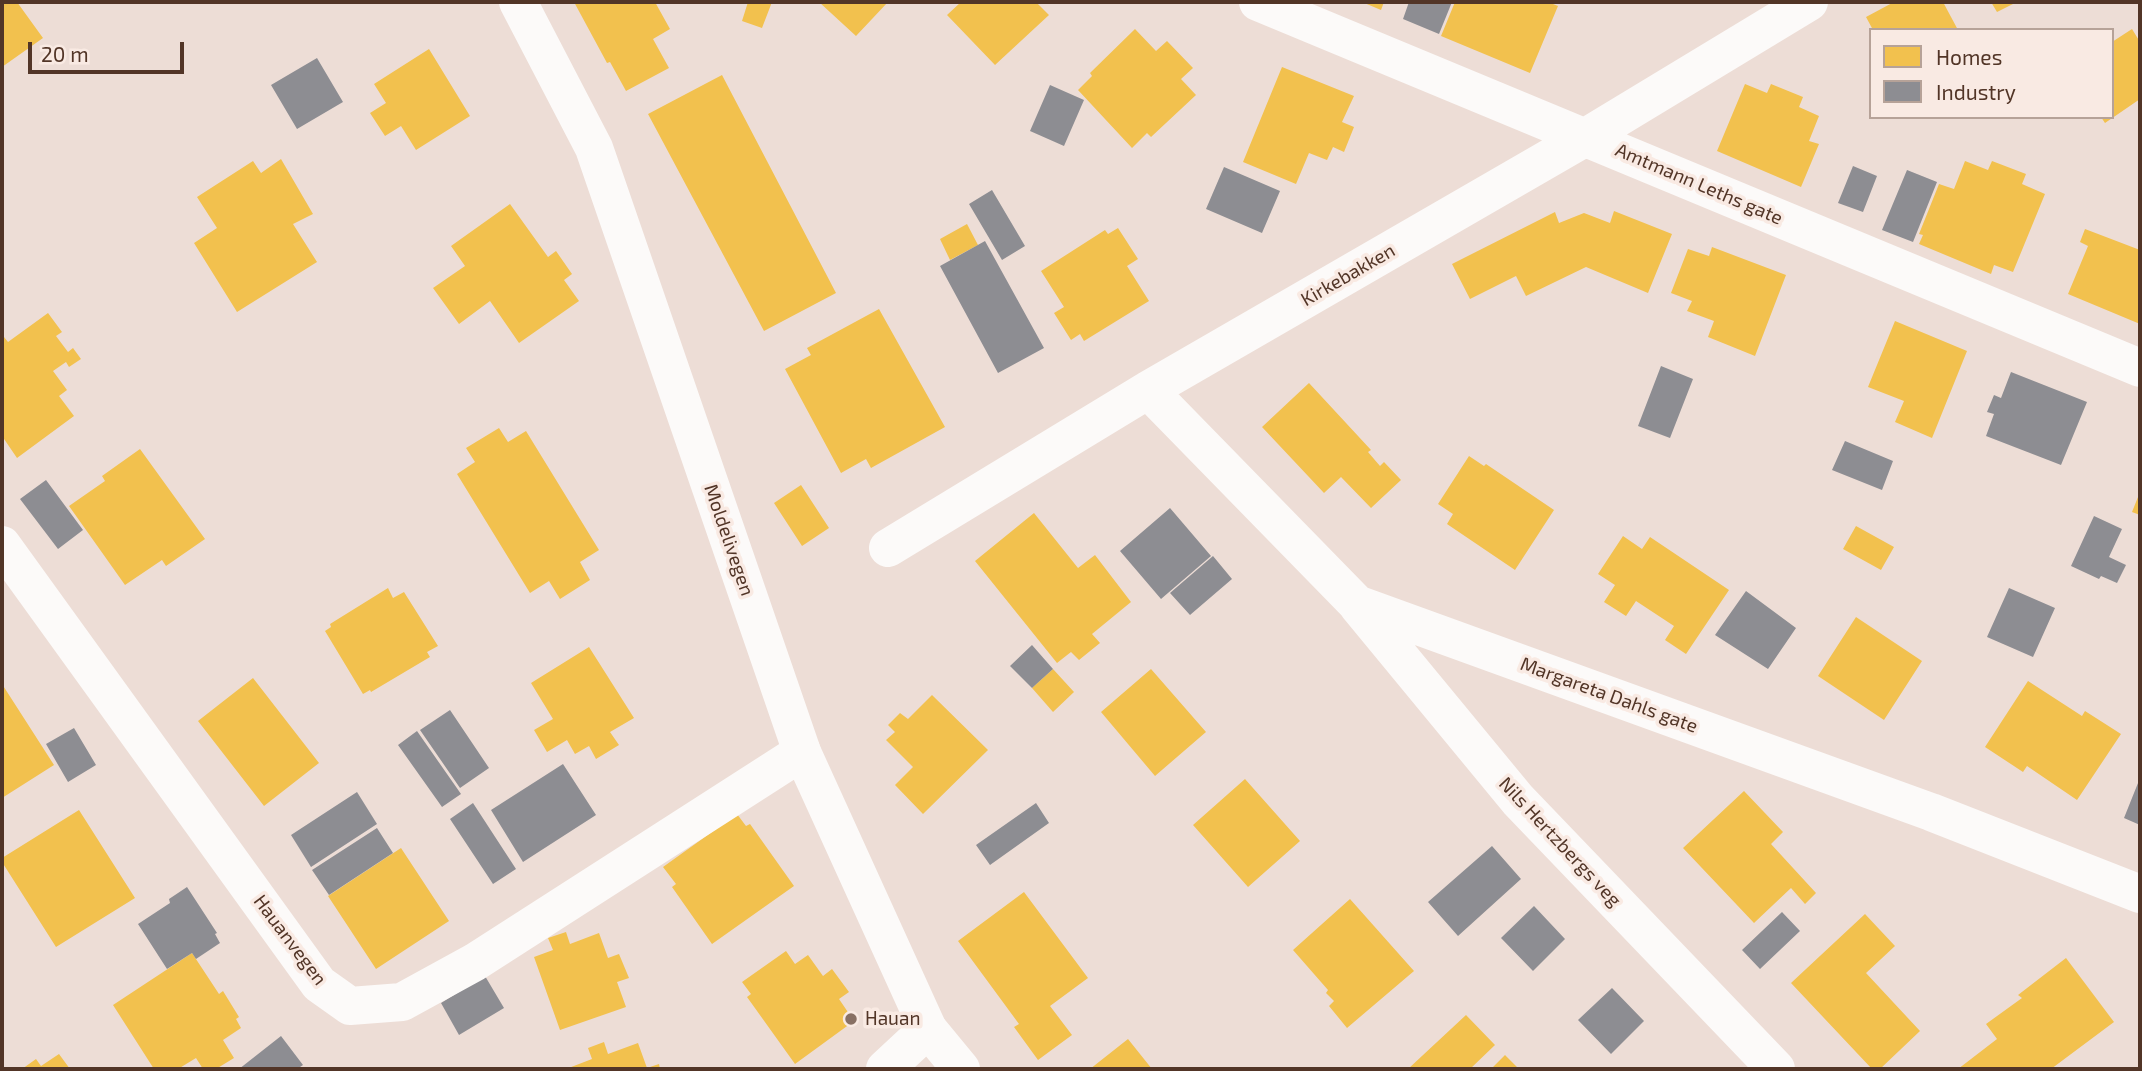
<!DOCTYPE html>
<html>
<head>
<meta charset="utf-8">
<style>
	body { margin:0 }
	#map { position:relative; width:2142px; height:1071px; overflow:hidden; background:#edddd6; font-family:"Exo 2",sans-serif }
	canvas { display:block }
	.frame { position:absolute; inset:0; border:4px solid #523527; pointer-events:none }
	.legend { position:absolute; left:1869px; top:28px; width:245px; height:91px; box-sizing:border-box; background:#f9eae3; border:2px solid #b6a298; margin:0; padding:9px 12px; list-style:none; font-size:21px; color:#523527 }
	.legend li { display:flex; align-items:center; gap:14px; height:35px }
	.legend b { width:35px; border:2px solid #b6a298 }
	.scale { position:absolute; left:28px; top:42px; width:156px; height:32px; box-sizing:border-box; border:4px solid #523527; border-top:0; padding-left:9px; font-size:21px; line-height:24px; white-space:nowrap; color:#523527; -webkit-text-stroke:5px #f9eae3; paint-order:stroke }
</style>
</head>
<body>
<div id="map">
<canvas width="2142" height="1071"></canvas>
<div class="frame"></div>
<ul class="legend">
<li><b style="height:19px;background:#f2c14e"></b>Homes</li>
<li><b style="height:19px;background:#8d8d92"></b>Industry</li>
</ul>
<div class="scale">20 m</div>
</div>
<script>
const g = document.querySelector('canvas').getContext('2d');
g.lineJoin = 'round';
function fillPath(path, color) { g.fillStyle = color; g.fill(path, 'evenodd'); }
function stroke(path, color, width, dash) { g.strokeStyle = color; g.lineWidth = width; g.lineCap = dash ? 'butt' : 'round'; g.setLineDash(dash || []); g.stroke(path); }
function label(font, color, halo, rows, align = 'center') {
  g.font = font + ' "Exo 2",sans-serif'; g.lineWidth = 7; g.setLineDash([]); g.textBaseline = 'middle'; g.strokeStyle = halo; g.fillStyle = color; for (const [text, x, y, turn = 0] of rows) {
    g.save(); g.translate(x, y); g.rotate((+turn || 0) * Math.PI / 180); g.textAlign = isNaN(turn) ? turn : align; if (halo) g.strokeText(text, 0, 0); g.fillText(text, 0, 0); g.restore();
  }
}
fillPath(new Path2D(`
	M2,2H17L43,38L2,67Z
	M574,2H655L670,29L653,39L669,68L626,91L610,62L607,63Z
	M748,2H772L762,28L742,21Z
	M819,2H888L856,36Z
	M961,2H1036L1049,15L995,65L947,15Z
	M1362,2H1384L1381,10Z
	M1455,2H1548L1558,6L1530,73L1441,36Z
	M1894,2H1943L1958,30H1873L1866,17Z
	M1991,2H2017L1997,12Z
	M1135,29L1156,51L1167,41L1193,68L1181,79L1196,95L1151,137L1147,133L1132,148L1078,90L1092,76L1090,73Z
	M2132,29L2140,42V99L2105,123L2101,117H2112V42Z
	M429,49L470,116L416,150L401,126L385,136L370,113L386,103L374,84Z
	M1282,67L1354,96L1342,122L1354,127L1344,152L1333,147L1327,160L1309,153L1296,184L1243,162Z
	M722,75L836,293L764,331L648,114Z
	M1745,84L1767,93L1771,84L1803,97L1799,107L1819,116L1809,141L1819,144L1801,187L1717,151Z
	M281,159L313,214L293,224L317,262L237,312L194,243L217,228L197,197L253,161L261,173Z
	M1965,161L1988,170L1992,161L2026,174L2022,184L2045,194L2013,272L1994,265L1991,274L1919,244L1923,235L1919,234L1939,184L1954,189Z
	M510,204L548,257L556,251L572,274L564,280L579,301L519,343L490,301L459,324L433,288L465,266L451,246Z
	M1614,211L1672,234L1648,293L1586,267L1526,296L1516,276L1470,299L1452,264L1555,212L1559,223L1584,213L1610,223Z
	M967,224L978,245L950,260L940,239Z
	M1118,228L1138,259L1127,266L1149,301L1084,341L1080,334L1071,340L1054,313L1064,307L1041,271L1105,230L1108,234Z
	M2085,229L2140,250V324L2068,294L2088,246L2080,242Z
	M1712,247L1786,275L1755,356L1708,337L1714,321L1687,311L1692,301L1671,293L1688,249L1709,256Z
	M879,309L945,427L871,468L866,459L841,473L785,369L811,355L807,348Z
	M48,313L62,332L56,336L68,352L73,348L81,359L69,367L66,362L53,371L67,390L59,396L74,416L17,458L2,436V339L4,337L8,342Z
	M1895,321L1967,351L1932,438L1895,422L1904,401L1868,387Z
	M1309,383L1371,450L1368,452L1380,466L1384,462L1401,480L1371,508L1341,477L1324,493L1262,427Z
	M499,428L508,442L526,431L599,550L580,562L590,580L560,599L549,581L530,593L457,474L475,462L466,448Z
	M140,449L205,539L166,566L162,560L125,585L69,506L105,481L102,476Z
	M1469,456L1484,466L1486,464L1554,510L1515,570L1447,524L1453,514L1438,504Z
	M801,485L829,528L802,546L774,503Z
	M2140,492V515L2132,512Z
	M1034,513L1078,568L1095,555L1131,602L1092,634L1100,643L1079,660L1071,652L1057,663L975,561Z
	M1856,526L1894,547L1881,570L1843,549Z
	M1623,536L1642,549L1650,537L1729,590L1686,654L1665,640L1674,626L1636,601L1626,616L1604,602L1615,585L1598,574Z
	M388,588L393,598L404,592L438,646L427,652L430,657L371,692L370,690L363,694L325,631L331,627L330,624Z
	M1856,617L1922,661L1884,720L1818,676Z
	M589,647L634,718L610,732L619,745L596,759L589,746L575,754L567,740L547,752L534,730L553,719L531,683Z
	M1053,669L1074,692L1053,712L1032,688Z
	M1151,669L1206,732L1155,776L1101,712Z
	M253,678L319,763L264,806L198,721Z
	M2028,681L2082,716L2085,711L2121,734L2077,800L2027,766L2023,772L1985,747Z
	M2,684L54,765L2,798Z
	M932,695L988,750L923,814L895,785L913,767L886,740L895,732L888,725L900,713L908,719Z
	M1245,779L1300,841L1248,887L1193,825Z
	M1744,791L1783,832L1771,844L1816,893L1805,904L1791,888L1754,923L1683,848Z
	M79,810L135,898L56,947L2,862V858Z
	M737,814L746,826L750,824L794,886L712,944L672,887L676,884L663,867Z
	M401,848L449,921L376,969L328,896Z
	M1024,892L1088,978L1050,1006L1072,1035L1038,1060L1014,1027L1019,1024L958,941Z
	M1350,899L1414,971L1347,1028L1329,1006L1334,1001L1326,993L1328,990L1293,950Z
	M1865,914L1895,946L1866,973L1920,1031L1880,1069H1872L1791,983Z
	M566,932L570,944L599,933L608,958L619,954L629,978L617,982L626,1007L560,1030L534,957L553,950L548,938Z
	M786,951L795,964L808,955L823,976L832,969L849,992L839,999L854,1021L795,1064L747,997L751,994L742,982Z
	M192,953L219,994L223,991L239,1017L236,1019L241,1028L223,1040L234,1058L216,1069H203L196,1058L178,1069H154L113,1005Z
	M2066,958L2114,1022L2051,1069H1958L1997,1039L1986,1024L2022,998L2018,995Z
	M1466,1015L1495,1045L1470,1069H1408Z
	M1128,1039L1152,1069H1090Z
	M604,1042L608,1054L638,1043L647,1068L659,1064L660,1069H566L592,1059L588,1048Z
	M59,1054L70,1069H22L36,1059L41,1066Z
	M1505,1055L1519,1069H1491Z`), '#f2c14e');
fillPath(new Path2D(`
	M1409,2H1452L1439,34L1403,19Z
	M317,58L343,102L297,129L271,85Z
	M1050,85L1084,100L1064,146L1030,131Z
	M1853,166L1877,176L1863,212L1838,203Z
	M1224,167L1280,191L1262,233L1206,209Z
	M1907,170L1937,182L1913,242L1882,230Z
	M992,190L1025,246L1002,260L969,204Z
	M985,241L1044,348L998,373L940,266Z
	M1661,366L1693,379L1670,438L1638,426Z
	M2011,372L2087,402L2061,465L1986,436L1994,414L1987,412L1994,395L2001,398Z
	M1845,441L1893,461L1882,490L1832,470Z
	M46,480L83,530L58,549L20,499Z
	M1170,508L1211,556L1161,599L1120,551Z
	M2094,516L2122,529L2109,557L2126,565L2117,583L2101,576L2099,579L2071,566Z
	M1213,556L1232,579L1190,615L1170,593Z
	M2009,588L2055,608L2033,657L1987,637Z
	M1746,591L1796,628L1768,669L1715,635Z
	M1032,645L1053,669L1032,688L1010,666Z
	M450,710L489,768L460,788L420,730Z
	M74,728L96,765L68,782L46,744Z
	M417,731L461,794L442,807L398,745Z
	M563,764L596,815L523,862L491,810Z
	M2140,778V825L2124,818Z
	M357,792L377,824L311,867L291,835Z
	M473,803L516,869L493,884L450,819Z
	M1036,803L1049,823L990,865L976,845Z
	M377,828L393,853L329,895L312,870Z
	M1492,846L1521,879L1458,936L1428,902Z
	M187,887L217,933L215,934L220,943L196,959L192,953L167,969L138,924L170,903L169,899Z
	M1534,906L1565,939L1533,971L1501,938Z
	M1782,912L1800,931L1760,969L1742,950Z
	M485,976L504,1008L459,1035L441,1003Z
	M1612,988L1644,1021L1611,1054L1578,1020Z
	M281,1036L303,1065L297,1069H239Z`), '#8d8d92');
stroke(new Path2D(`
	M1258,2L2140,368
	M1148,390L1357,604L1931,812L2140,894
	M2,545L319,984L350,1006L402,1002L475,962L802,752
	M888,548L1148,390L1586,137L1809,2
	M1358,606L1518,800L1776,1069
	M885,1069L928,1029`), '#fcfaf9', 38);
stroke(new Path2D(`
	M518,2L594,148L802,752L928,1029L961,1069`), '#fcfaf9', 38);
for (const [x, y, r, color] of [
	[851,1019,7,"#887064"]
]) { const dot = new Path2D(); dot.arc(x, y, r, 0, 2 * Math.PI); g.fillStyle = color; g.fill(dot); stroke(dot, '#f9eae3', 2.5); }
label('19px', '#523527', '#f9eae3', [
	["Amtmann Leths gate",1699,184,23],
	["Kirkebakken",1348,275,-30],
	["Moldelivegen",729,540,71],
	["Margareta Dahls gate",1609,695,20],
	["Nils Hertzbergs veg",1560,842,47],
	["Hauanvegen",290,940,53]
]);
label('19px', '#523527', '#f9eae3', [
	["Hauan",865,1019]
], 'left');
</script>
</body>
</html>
